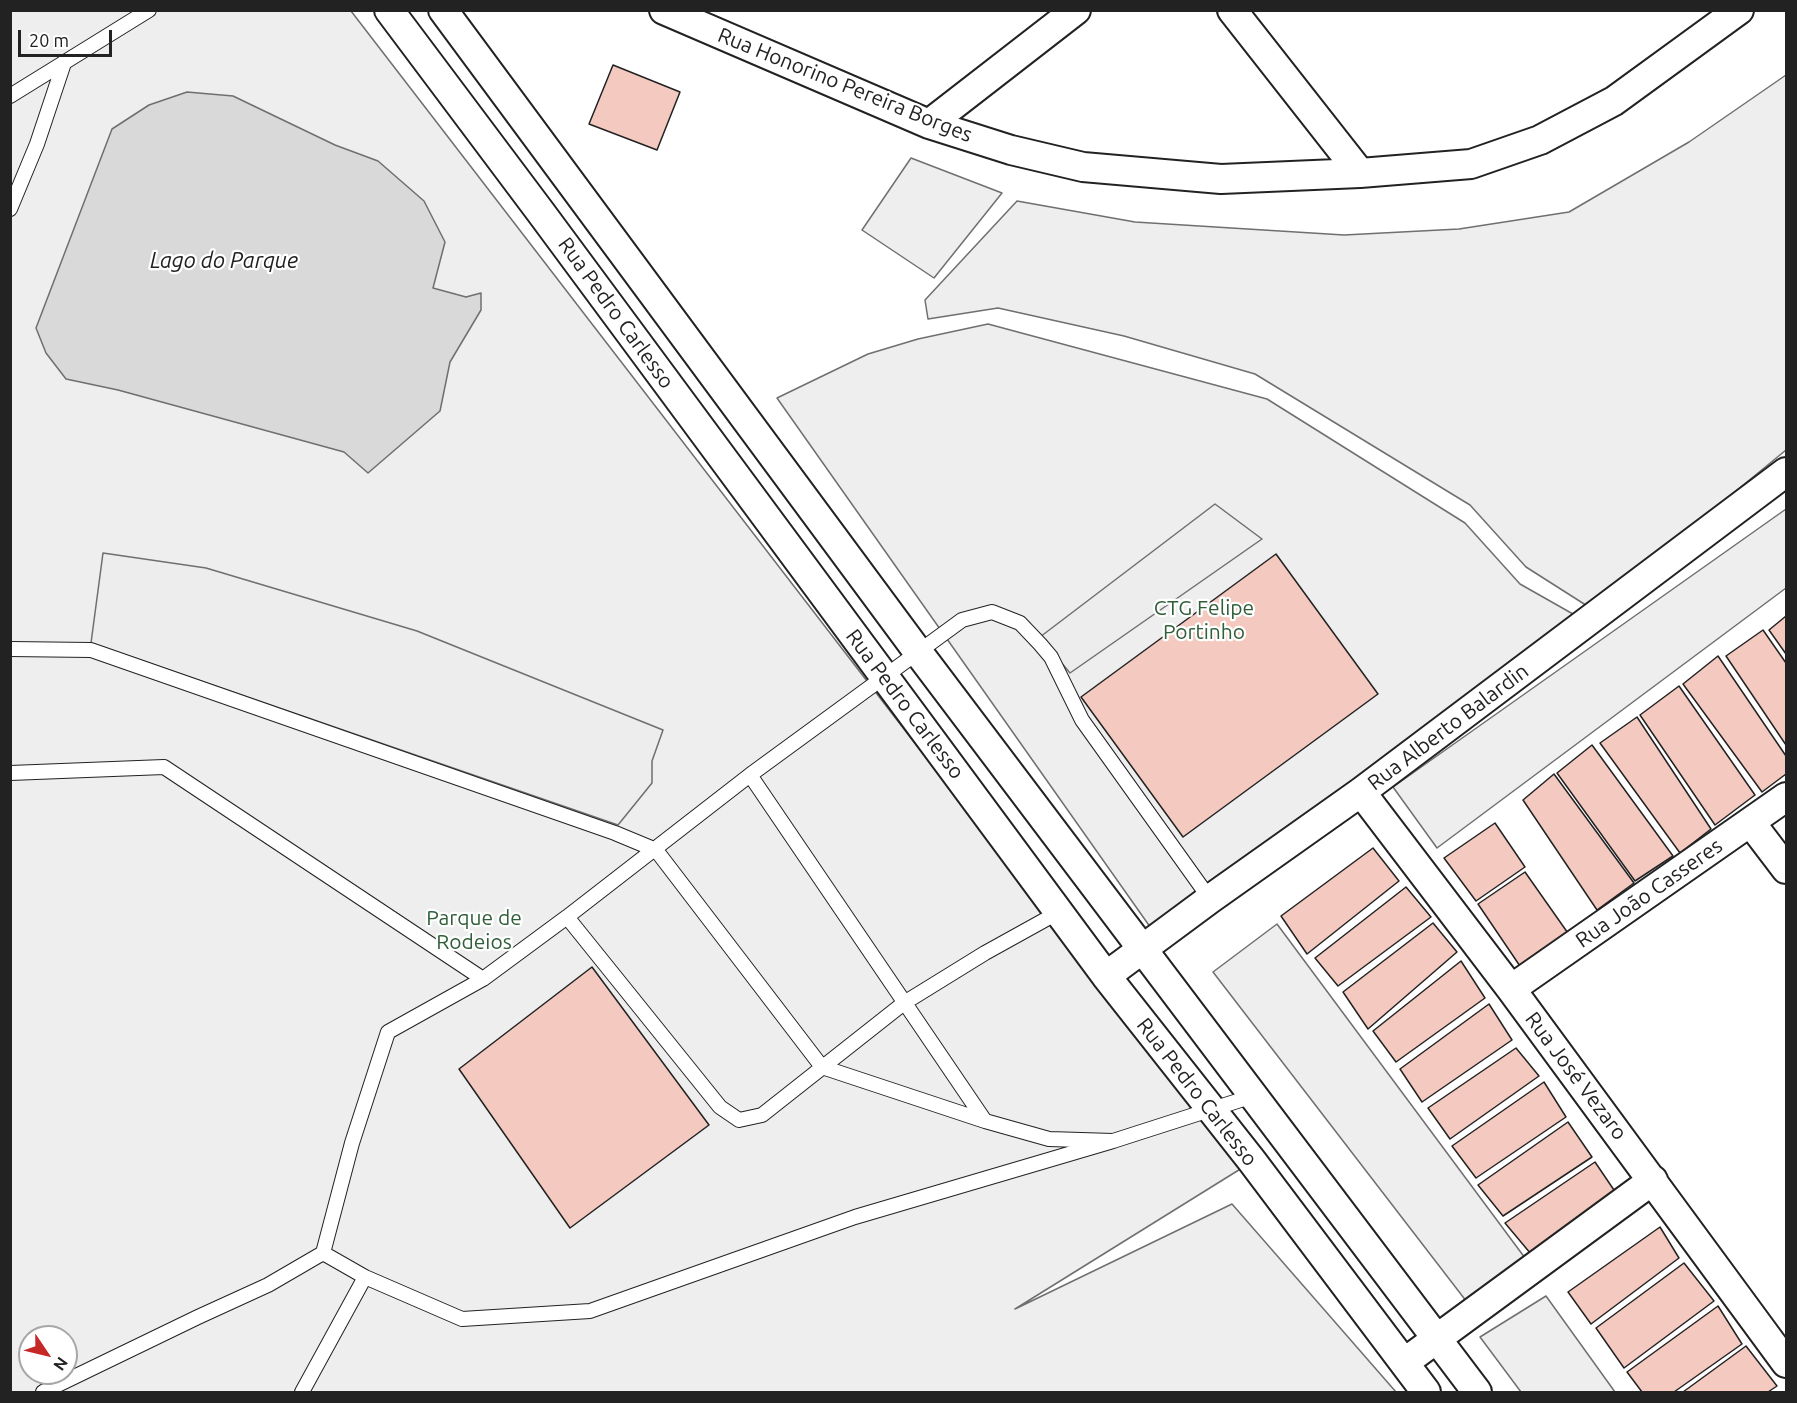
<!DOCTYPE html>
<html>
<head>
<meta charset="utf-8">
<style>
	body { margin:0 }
	#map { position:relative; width:1797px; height:1403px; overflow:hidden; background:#fff; font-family:Ubuntu,sans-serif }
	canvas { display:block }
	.frame { position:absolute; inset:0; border:12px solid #222; pointer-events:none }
	.north { position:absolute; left:18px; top:1325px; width:60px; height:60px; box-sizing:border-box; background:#fff; border:2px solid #a7a7a7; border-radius:50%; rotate:125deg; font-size:16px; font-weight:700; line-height:24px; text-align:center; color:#222 }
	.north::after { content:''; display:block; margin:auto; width:21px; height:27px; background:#c62828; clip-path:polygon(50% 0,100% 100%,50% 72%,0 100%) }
	.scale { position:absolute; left:18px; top:30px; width:94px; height:27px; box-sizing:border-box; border:3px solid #222; border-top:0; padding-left:8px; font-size:18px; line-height:21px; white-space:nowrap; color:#222; -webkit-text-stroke:4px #fff; paint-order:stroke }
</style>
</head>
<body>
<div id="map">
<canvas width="1797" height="1403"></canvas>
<div class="frame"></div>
<div class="north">N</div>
<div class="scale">20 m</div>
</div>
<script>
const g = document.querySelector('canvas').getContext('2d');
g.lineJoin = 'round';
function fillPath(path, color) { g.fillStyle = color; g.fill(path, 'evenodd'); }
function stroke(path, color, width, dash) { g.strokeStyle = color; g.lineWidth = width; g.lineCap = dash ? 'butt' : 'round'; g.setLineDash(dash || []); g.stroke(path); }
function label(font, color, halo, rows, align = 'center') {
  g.font = font + ' Ubuntu,sans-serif'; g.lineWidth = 4.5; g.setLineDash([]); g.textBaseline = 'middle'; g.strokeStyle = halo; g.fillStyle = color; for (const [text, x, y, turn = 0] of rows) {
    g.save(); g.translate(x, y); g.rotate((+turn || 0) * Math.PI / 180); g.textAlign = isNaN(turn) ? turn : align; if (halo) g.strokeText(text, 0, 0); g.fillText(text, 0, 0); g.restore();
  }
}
const green = new Path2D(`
	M10,11H351L1242,1168L1015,1309L1232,1204L1396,1392H11ZM30,1337H66V1373H30Z
	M1786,75V450L1592,609L1526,567L1470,505L1255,374L1124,336L998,308L928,319L925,300L1017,201L1135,222L1344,235L1459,229L1569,212L1689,142Z
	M911,158L1002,193L934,278L862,230Z
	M988,324L1267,399L1465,523L1520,584L1580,618L1153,931L777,398L868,354L918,339Z
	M1786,509V588L1437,848L1393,787Z
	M1277,924L1528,1262L1470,1306L1213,972Z
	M1546,1296L1615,1392H1521L1480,1337Z`);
fillPath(green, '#eee');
stroke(green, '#6f6f6f', 1.5);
const parking = new Path2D(`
	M1215,504L1262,539L1070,673L1040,637Z
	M103,553L206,568L417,631L663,730L652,761V783L618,825L91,643Z`);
fillPath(parking, '#ededed');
stroke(parking, '#6f6f6f', 1.5);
const water = new Path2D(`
	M187,92L233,96L335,145L378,161L424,201L445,242L433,288L466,297L481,293V310L450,362L440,411L368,473L344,452L118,390L66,379L46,353L36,328L112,129L149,105Z`);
fillPath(water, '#d9d9d9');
stroke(water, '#6f6f6f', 1.5);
const building = new Path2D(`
	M613,65L680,92L657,150L589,124Z
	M1276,554L1378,694L1183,837L1081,697Z
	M1786,616V654L1769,630Z
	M1763,630L1786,663V745L1726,656Z
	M1718,656L1786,756V774L1762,792L1683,684Z
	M1679,686L1755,795L1715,825L1640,715Z
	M1637,717L1711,829L1680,853L1600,743Z
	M1592,745L1673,856L1635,881L1557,773Z
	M1554,774L1634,883L1597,910L1523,800Z
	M1495,823L1525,867L1476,901L1444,858Z
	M1373,848L1399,881L1307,954L1281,916Z
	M1525,872L1570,936L1524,972L1478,904Z
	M1406,887L1431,917L1338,986L1315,958Z
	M1433,923L1457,952L1368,1029L1343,992Z
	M1461,961L1485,998L1396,1062L1373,1031Z
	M592,967L709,1125L570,1228L459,1069Z
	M1489,1004L1512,1040L1422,1102L1400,1069Z
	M1516,1048L1539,1076L1450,1139L1428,1108Z
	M1544,1082L1566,1117L1476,1178L1452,1146Z
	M1568,1122L1592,1157L1503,1216L1478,1185Z
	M1595,1162L1616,1193L1531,1254L1505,1223Z
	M1660,1227L1679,1258L1591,1324L1568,1292Z
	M1684,1263L1714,1301L1624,1368L1596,1328Z
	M1718,1306L1742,1344L1674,1392H1642L1627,1372Z
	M1746,1346L1777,1386L1768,1392H1683Z`);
fillPath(building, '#f3c9c0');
stroke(building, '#222', 1.5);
const lane = new Path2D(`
	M10,96L149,10
	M10,209L37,144L64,63
	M10,649L91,650L615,833L656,850L822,1067L985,1121L1049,1139L1113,1141
	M10,773L164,767L483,979
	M750,775L985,1121
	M567,917L720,1107L739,1120L762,1115L904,1003L985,953L1059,912
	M323,1253L365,1277L462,1319L590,1311L855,1217L1113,1141L1253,1096
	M43,1392L198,1317L268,1285L323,1253L352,1143L388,1032L483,979L567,917L750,775L962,620L992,612L1020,623L1040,644L1051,657L1082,720L1210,899
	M302,1392L365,1277`);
const street = new Path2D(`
	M389,10L542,214L1106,976L1252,1161L1426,1392
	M443,10L918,652L1477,1392
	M664,10L929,124L1011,150L1083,167L1221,179L1360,173L1471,164L1540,140L1614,101L1739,10
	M1232,10L1360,173
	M929,124L1076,10
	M1361,792L1511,989L1786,1363
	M1751,823L1786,869
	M1106,976L1210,899L1361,792L1786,472
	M1511,989L1786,797
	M1405,1362L1653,1180`);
stroke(lane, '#222', 16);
stroke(street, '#222', 32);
stroke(lane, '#fff', 14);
stroke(street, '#fff', 28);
label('21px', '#222', '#fff', [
	["Rua Honorino Pereira Borges",845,85,22],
	["Rua Pedro Carlesso",616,313,54],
	["Rua Pedro Carlesso",905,704,53],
	["Rua Alberto Balardin",1448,727,-37],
	["Rua João Casseres",1649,893,-35],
	["Rua José Vezaro",1576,1076,53],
	["Rua Pedro Carlesso",1197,1092,52]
]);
label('21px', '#2f5e38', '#fff', [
	["CTG Felipe",1204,608],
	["Portinho",1204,632],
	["Parque de",474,918],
	["Rodeios",474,942]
]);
label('italic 22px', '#222', '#fff', [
	["Lago do Parque",224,261]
]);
</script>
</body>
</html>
